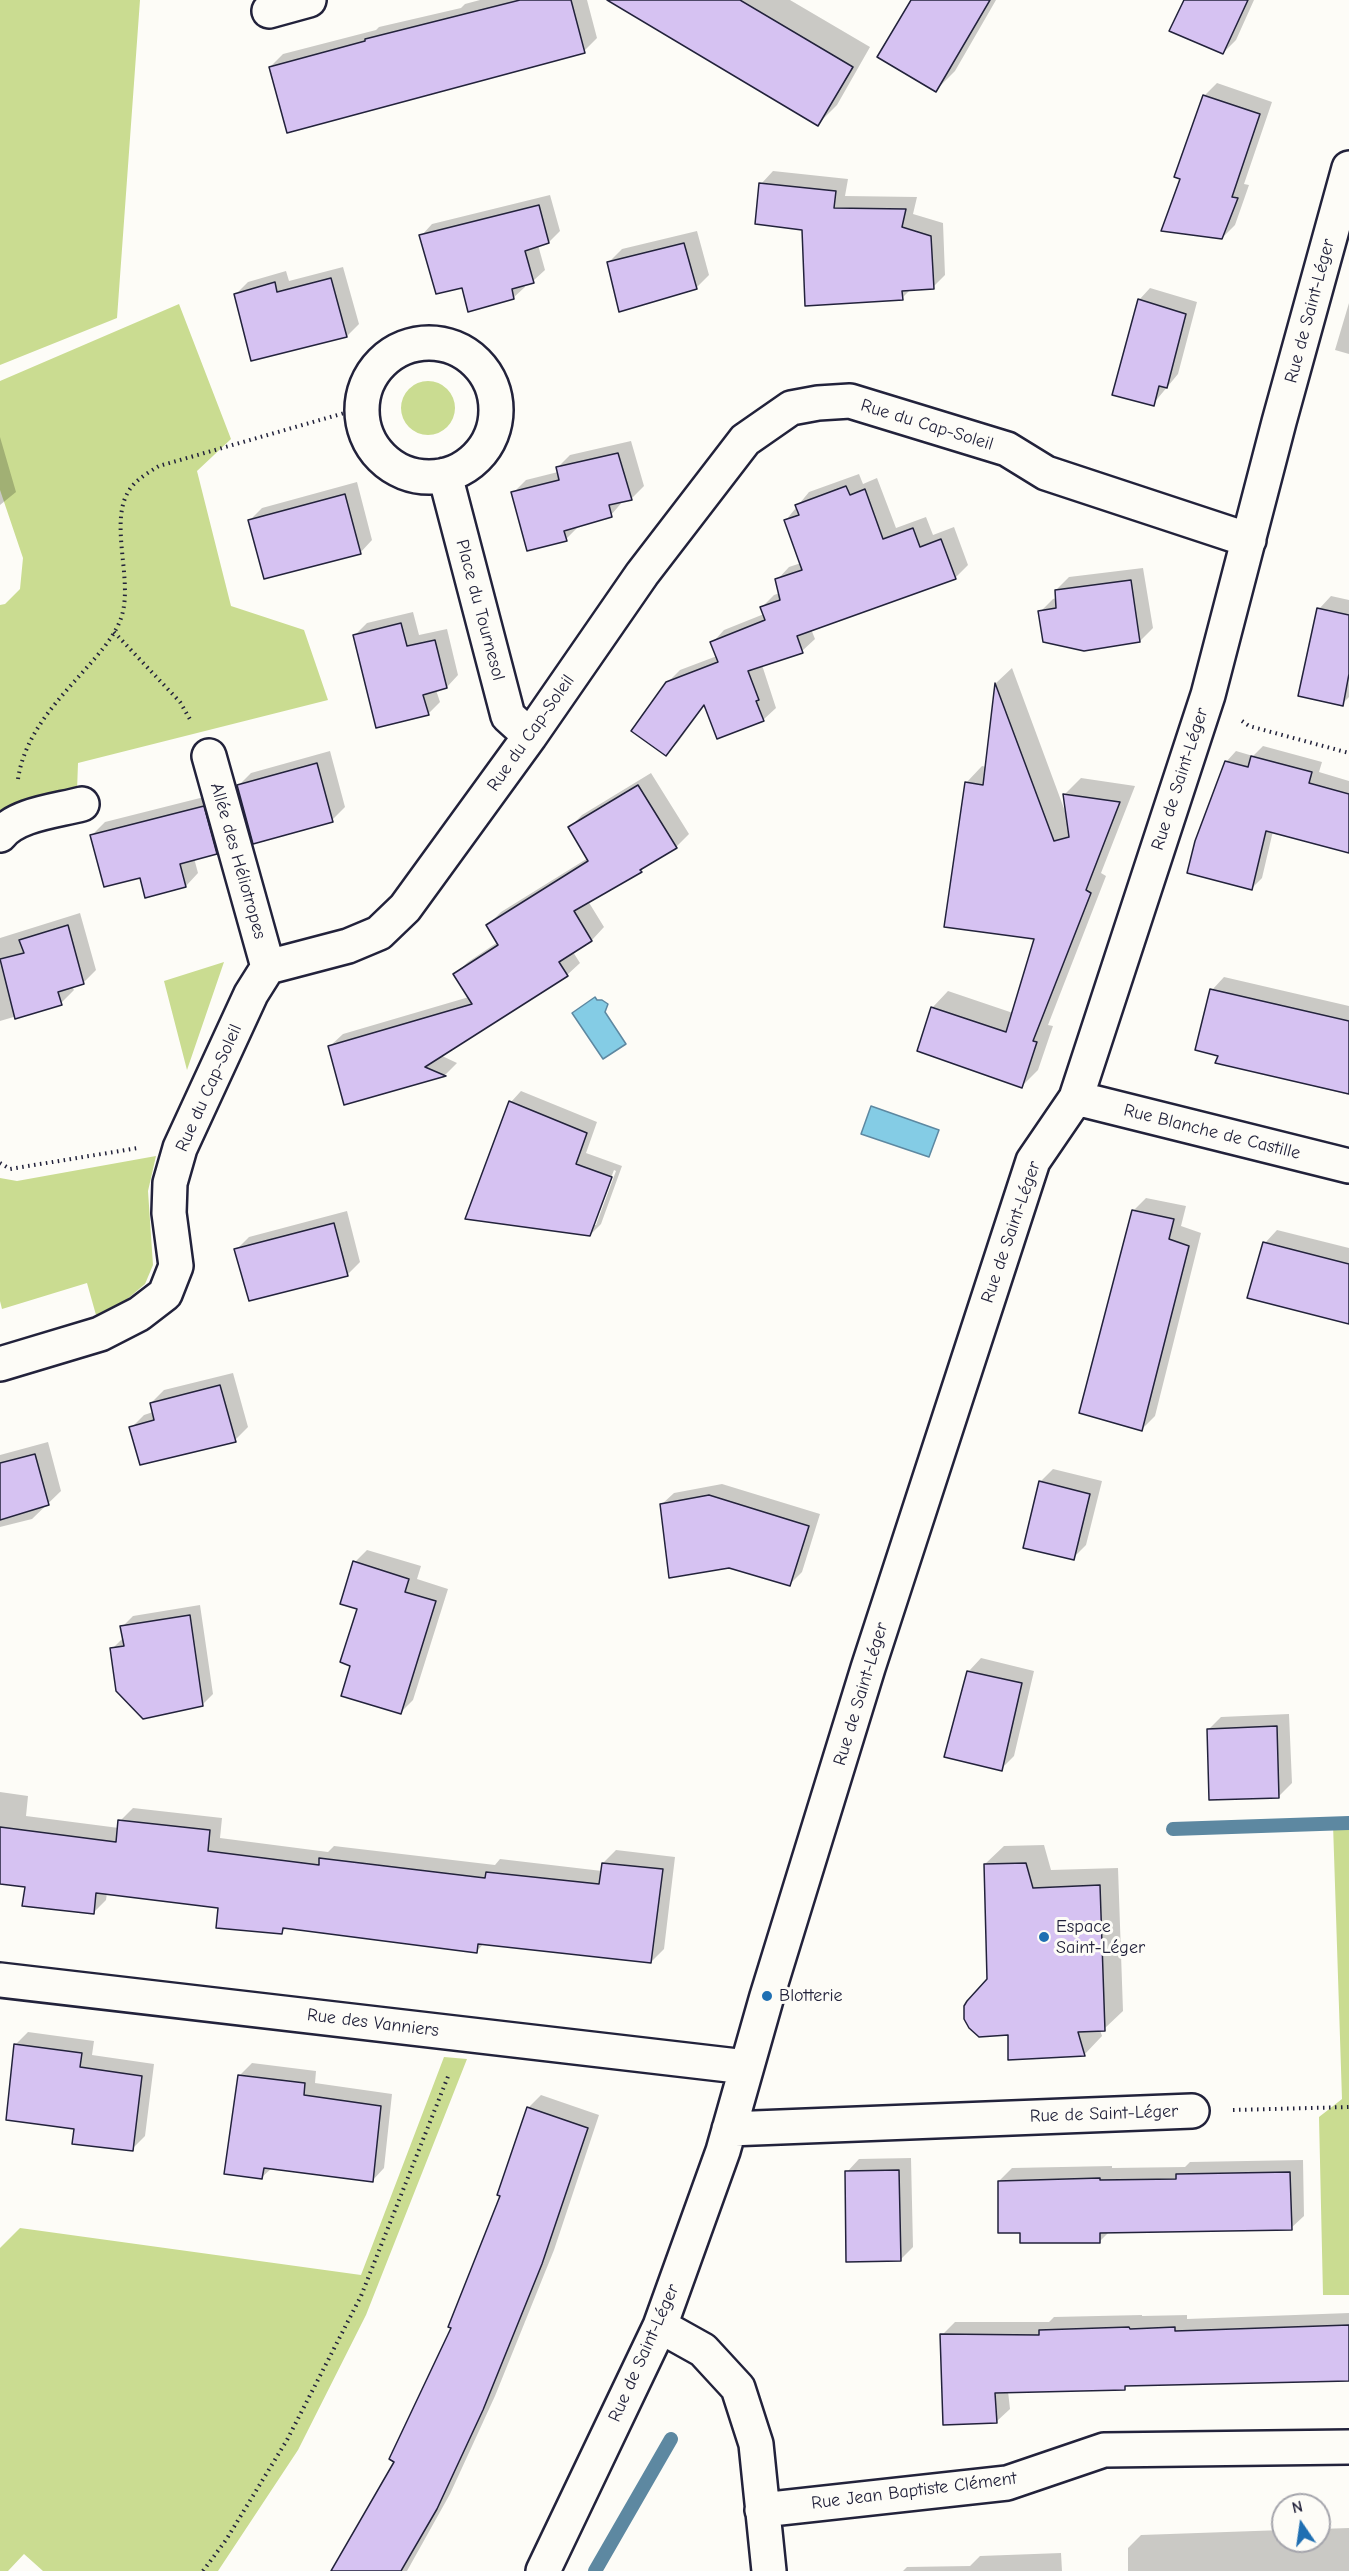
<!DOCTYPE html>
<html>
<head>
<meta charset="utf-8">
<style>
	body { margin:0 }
	#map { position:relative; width:1349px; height:2571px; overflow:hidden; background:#fdfcf7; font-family:"Comic Neue",sans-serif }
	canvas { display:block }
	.north { position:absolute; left:1271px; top:2493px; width:60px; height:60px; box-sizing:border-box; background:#fdfcf7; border:2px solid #a5a5ac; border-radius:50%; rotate:347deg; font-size:16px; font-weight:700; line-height:24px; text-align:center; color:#22223b }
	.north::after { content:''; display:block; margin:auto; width:21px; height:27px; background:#1f6fb2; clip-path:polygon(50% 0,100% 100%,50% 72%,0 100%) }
</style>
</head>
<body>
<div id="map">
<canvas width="1349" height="2571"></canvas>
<div class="north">N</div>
</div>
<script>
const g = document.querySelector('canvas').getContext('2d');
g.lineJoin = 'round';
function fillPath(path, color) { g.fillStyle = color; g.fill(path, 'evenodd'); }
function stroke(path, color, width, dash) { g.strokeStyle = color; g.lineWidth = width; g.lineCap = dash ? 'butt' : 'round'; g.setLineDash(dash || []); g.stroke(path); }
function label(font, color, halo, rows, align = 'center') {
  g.font = font + ' "Comic Neue",sans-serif'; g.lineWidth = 6; g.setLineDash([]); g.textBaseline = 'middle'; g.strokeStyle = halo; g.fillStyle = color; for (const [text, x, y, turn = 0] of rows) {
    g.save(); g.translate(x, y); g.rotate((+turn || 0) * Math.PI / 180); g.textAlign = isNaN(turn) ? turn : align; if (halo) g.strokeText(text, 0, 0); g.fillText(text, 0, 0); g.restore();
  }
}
fillPath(new Path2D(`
	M0,0H140L117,318L0,365Z
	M179,304L231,439L197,471L231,606L304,630L328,700L78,763L77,791L0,816V605L5,604L20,589L23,558L0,490V381Z
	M401 408a27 27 0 1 1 54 0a27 27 0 1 1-54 0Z
	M224,962L187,1070L164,981Z
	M156,1156L148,1191L153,1265L145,1284L125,1301L96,1315L87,1283L2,1309L0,1301V1178L17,1181Z
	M1349,1823V2295H1323L1319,2117L1342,2099L1333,1824Z
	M444,2057L467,2059L366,2315L298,2450L218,2571H43L24,2554L8,2571H0V2248L20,2228L361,2275Z`), '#cadc91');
const water = new Path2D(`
	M595,997L597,1000H602L608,1004L605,1012L626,1044L603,1059L572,1013Z
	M871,1106L939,1130L929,1157L861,1134Z`);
fillPath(water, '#84cce5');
stroke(water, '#5d88a1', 1.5);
fillPath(new Path2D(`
	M480,0H587L597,38L584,51L270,67L283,54L376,30L379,27L461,8L465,4Z
	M662,0H790L870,47L837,105L818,124Z
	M913,0H996L955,71L936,90Z
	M1185,0H1254L1236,40L1223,53Z
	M1217,83L1272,102L1244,184L1249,185L1235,225L1222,238L1182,178L1204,96Z
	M773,171L848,179L845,196L917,197L913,214L943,223L945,275L933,287L911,289L902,298L803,228L761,184Z
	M550,195L560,231L549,242L538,245L545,270L533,281L524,284L525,287L513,298L421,236L432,224Z
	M697,231L709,275L696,288L609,262L622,249Z
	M343,267L359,324L347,336L236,294L248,282L286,271L289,281Z
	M1150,288L1197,302L1178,374L1153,404L1139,300Z
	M1349,303V354L1335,350Z
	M0,437L16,492L0,505Z
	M631,441L644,486L631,499L624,500L611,515L579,526L566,539L513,493L526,480L558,472L557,468L570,455Z
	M859,474L863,484L877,478L896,528L926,517L933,535L954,527L968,565L955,578L811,629L815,639L802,651L762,665L776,708L763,720L705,705L678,742L666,754L667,683L680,670L717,656L712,643L724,630L764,614L762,607L774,595L780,593L777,580L789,567L801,563L786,520L809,492Z
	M357,482L372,540L360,553L249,521L262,508Z
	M1143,568L1153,628L1140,641L1040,612L1053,599L1057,598L1056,590L1069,577Z
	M1331,596L1349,600V697L1342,704L1319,609Z
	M413,612L419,635L447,629L458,675L447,687L436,690L440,702L428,714L355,635L367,623Z
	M1012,668L1066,814L1065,794L1081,778L1135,786L1101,873L1106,876L1048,1025L1053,1026L1038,1070L1022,1086L932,1008L948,991L1013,1013L1036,938L966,783L982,766L987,767L996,683Z
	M1263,746L1322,762L1319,772L1349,781V851L1273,831L1262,878L1252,888L1226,762L1236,751L1253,756Z
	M330,751L345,807L332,820L238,786L251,773Z
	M651,773L689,834L676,847L649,863L641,871L588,901L604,927L592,940L573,952L580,963L567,975L440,1055L457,1063L446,1074L345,1103L330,1046L343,1034L469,997L455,974L468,962L498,942L488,925L501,912L588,858L570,827L582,815Z
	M216,794L229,839L216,852L194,858L198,873L186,886L92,835L105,822Z
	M80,913L96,970L83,983L72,986L74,990L61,1003L0,1021V938Z
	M1224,977L1349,1006V1095L1217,1062L1220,1055L1212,990Z
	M521,1091L597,1122L586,1153L622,1166L601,1224L590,1235L511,1102ZM614,1170L616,1171L596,1225H593Z
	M1146,1198L1186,1206L1181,1226L1201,1233L1155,1416L1142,1429L1133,1211Z
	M347,1211L360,1262L347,1275L236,1250L249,1237Z
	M1277,1230L1349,1248V1322L1265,1243Z
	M233,1373L248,1427L235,1440L131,1428L144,1415L153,1412L151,1403L164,1390Z
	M48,1442L61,1491L32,1519L0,1527V1455Z
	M1053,1469L1102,1481L1086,1545L1073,1558L1040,1482Z
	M722,1484L820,1514L802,1572L790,1584L662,1504L674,1493Z
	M367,1550L421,1566L417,1579L448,1589L413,1700L400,1713L352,1665L359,1608L355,1562Z
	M200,1605L213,1694L202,1705L112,1649L123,1638L122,1627L133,1616Z
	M981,1658L1034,1671L1014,1756L1001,1769L946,1756L969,1671Z
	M1289,1714L1292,1783L1279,1796L1208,1730L1221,1717Z
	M0,1792L28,1796L26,1816L119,1828L120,1821L133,1808L222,1818L220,1838L328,1852L334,1846L495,1865L500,1859L602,1871L603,1863L616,1850L675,1857L664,1949L651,1962L484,1943L477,1951L287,1927L282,1932L220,1907L107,1893L106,1900L93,1913L26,1885L0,1882Z
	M1044,1845L1051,1870L1118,1868L1123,2011L1104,2029L1100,2030L1102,2036L1084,2055L1010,2033L985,1864L1004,1846Z
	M28,2032L94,2041L92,2055L154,2064L145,2136L132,2149L75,2127L15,2045Z
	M252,2063L316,2071L315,2083L392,2094L384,2168L372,2181L272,2168L262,2177L239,2076Z
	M541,2095L599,2115L554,2250L495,2396L450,2494L407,2571H333L396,2461L453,2327L502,2195L528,2108Z
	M911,2158L913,2247L900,2260L847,2172L859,2159Z
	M1303,2160L1304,2216L1291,2228L1110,2231L1100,2241L1022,2231L999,2181L1012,2168L1112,2166V2168L1185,2167L1190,2162Z
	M1349,2313V2380L1128,2384L1124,2388L1008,2391L1010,2409L997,2421L942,2335L955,2322H1049L1054,2317L1142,2315V2316L1187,2315V2319Z
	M1349,2528V2571H1128V2548L1141,2535L1283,2530V2541H1319V2529Z
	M1061,2553L1062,2571H903L907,2567L970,2566L980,2556Z`), '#0003');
stroke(new Path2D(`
	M1173,1829L1349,1823
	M595,2571L671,2439`), '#5d88a1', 14);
const building = new Path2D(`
	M520,0H571L585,53L287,133L269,67L365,41V39Z
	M607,0H740L853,67L818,126Z
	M911,0H990L936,92L877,57Z
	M1184,0H1248L1223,54L1169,31Z
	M1203,95L1260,114L1232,197L1238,198L1222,239L1161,231L1180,179L1174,177Z
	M759,183L836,191L834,208L906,209L902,227L931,236L934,289L902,291L903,300L805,306L802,230L755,224Z
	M539,205L549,243L525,251L534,283L512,289L514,299L468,312L462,288L436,294L419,235Z
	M684,243L697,289L619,312L607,262Z
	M331,278L347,337L251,361L234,294L275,282L277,292Z
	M1138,299L1186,314L1167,388L1159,386L1154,406L1112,395Z
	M618,453L632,500L609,505L612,517L564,531L567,541L527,551L511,492L559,480L556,467Z
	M846,486L850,495L865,489L883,539L913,528L920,547L941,539L956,579L797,636L803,653L748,671L759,700L756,701L764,721L717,739L704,705L666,756L631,731L666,682L718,662L710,642L765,620L760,607L780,600L775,579L802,570L784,520L799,515L795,505Z
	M345,494L361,554L264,579L248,520Z
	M1131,580L1140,642L1084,651L1043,642L1038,611L1056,608L1055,590Z
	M1317,608L1349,615V674L1343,706L1298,696Z
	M401,623L407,646L435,640L447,688L423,695L429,715L376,728L353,635Z
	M995,683L1054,841L1069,837L1063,794L1120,802L1086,890L1091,893L1033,1041L1037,1042L1022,1088L917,1051L931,1007L1006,1032L1034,939L944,927L965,782L983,785Z
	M1251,756L1312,772L1309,783L1349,794V853L1266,831L1252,890L1187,873L1195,841L1225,761L1248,767Z
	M317,763L333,822L253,844L237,785Z
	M638,785L677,848L640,870L642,872L574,911L592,941L559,962L568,976L425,1067L446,1076L344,1105L328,1046L472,1004L453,974L498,945L486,925L588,861L568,827Z
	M204,806L217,854L180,864L186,887L145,898L140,878L104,887L90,835Z
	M68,925L84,984L58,992L62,1005L15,1019L0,959L24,953L19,940Z
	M1210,989L1349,1021V1094L1215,1063L1218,1056L1195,1050Z
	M509,1101L587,1133L576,1164L612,1177L590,1236L465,1219Z
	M1132,1210L1174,1219L1169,1239L1189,1246L1142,1431L1079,1413Z
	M334,1223L348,1276L249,1301L234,1249Z
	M1263,1242L1349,1264V1324L1247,1298Z
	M220,1385L236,1442L140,1465L129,1427L154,1420L150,1403Z
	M35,1454L49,1505L0,1520V1463Z
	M1039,1481L1090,1494L1074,1560L1023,1548Z
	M709,1495L809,1526L790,1586L729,1568L669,1578L660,1504Z
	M353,1561L409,1579L405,1592L436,1601L401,1714L341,1696L350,1666L340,1662L357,1609L340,1604Z
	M190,1615L203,1706L143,1719L116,1691L110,1648L124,1646L120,1626Z
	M967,1671L1022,1683L1002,1771L944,1757Z
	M1277,1726L1279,1798L1209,1800L1207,1729Z
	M118,1820L210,1830L208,1851L319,1865V1858L485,1878L486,1872L599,1884L602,1863L663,1869L651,1963L478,1944L477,1953L283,1928L282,1934L216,1928L218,1908L96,1893L94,1914L22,1906L25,1887L0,1884V1827L116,1842Z
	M1026,1863L1033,1888L1100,1885L1105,2031L1078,2032L1085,2056L1008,2060V2035L979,2037L969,2028L964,2019V2006L967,2001L987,1979L984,1864Z
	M14,2044L82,2053L80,2067L142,2076L133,2151L72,2144L74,2129L6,2120Z
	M238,2075L305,2083L304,2095L381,2106L373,2182L264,2168L262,2179L224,2174Z
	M527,2107L588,2128L542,2264L483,2410L437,2509L401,2571H331L394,2462L389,2459L451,2328L448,2327L500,2196L497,2195Z
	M899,2170L901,2261L846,2262L845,2171Z
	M1290,2172L1292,2230L1100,2233V2243H1020V2233H998V2181L1100,2178V2180L1176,2179V2174Z
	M1349,2325V2381L1125,2386V2390L995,2393L997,2423L943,2425L940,2334L1039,2335V2330L1129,2327L1130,2329L1175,2327V2331Z`);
fillPath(building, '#d6c2f2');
stroke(building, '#22223b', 1.5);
const minor = new Path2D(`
	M269,11L309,0
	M362 410a67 67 0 1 1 134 0a67 67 0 1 1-134 0Z
	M445,475L508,716L530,736
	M209,756L268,967
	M0,835C17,814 56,811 82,804
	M1076,1098L1349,1166
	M0,1364L100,1334L139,1314L165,1294L176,1266L169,1213L170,1183L180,1148L251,994L268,967L348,946L379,933L405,908L530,736L642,574L745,440L791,408L818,403L850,401L1007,449L1046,473L1249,540
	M0,1980L746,2067
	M729,2129L1192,2111
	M660,2326L703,2350L738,2388L756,2444L769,2571
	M762,2510L1007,2483L1104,2450L1349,2447
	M543,2571L660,2326L723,2151L767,1996L868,1668L1033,1161L1076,1098L1208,695L1279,422L1349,168`);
stroke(minor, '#22223b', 38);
stroke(new Path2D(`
	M114,632L180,702L191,721
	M1242,721L1249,726L1349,753
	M18,779C25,732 60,698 90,664C102,650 117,633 122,615C133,578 108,520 130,489C137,479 149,472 159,466L362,408
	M0,1163L10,1169L138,1148
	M1233,2110L1349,2107
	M203,2571L226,2540L287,2440L361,2296L449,2074`), '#22223b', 4, [1.5, 4.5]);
stroke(minor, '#fdfcf7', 33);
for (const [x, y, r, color] of [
	[1044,1937,6,"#1f6fb2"],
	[767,1996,6,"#1f6fb2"]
]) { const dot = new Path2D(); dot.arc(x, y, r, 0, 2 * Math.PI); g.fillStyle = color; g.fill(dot); stroke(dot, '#fdfcf7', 2); }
label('18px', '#22223b', '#fdfcf7', [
	["Rue de Saint-Léger",1310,311,-75],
	["Rue du Cap-Soleil",927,425,17],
	["Place du Tournesol",480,610,75],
	["Rue du Cap-Soleil",531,733,-55],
	["Rue de Saint-Léger",1180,779,-72],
	["Allée des Héliotropes",238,861,74],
	["Rue du Cap-Soleil",209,1088,-66],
	["Rue Blanche de Castille",1212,1132,14],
	["Rue de Saint-Léger",1011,1232,-71],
	["Rue de Saint-Léger",861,1694,-73],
	["Rue des Vanniers",373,2023,7],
	["Rue de Saint-Léger",1104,2114,-2],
	["Rue de Saint-Léger",644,2353,-66],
	["Rue Jean Baptiste Clément",914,2491,-7]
]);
label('18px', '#22223b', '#fdfcf7', [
	["Espace",1056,1927],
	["Saint-Léger",1056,1948],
	["Blotterie",779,1996]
], 'left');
</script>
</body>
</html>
